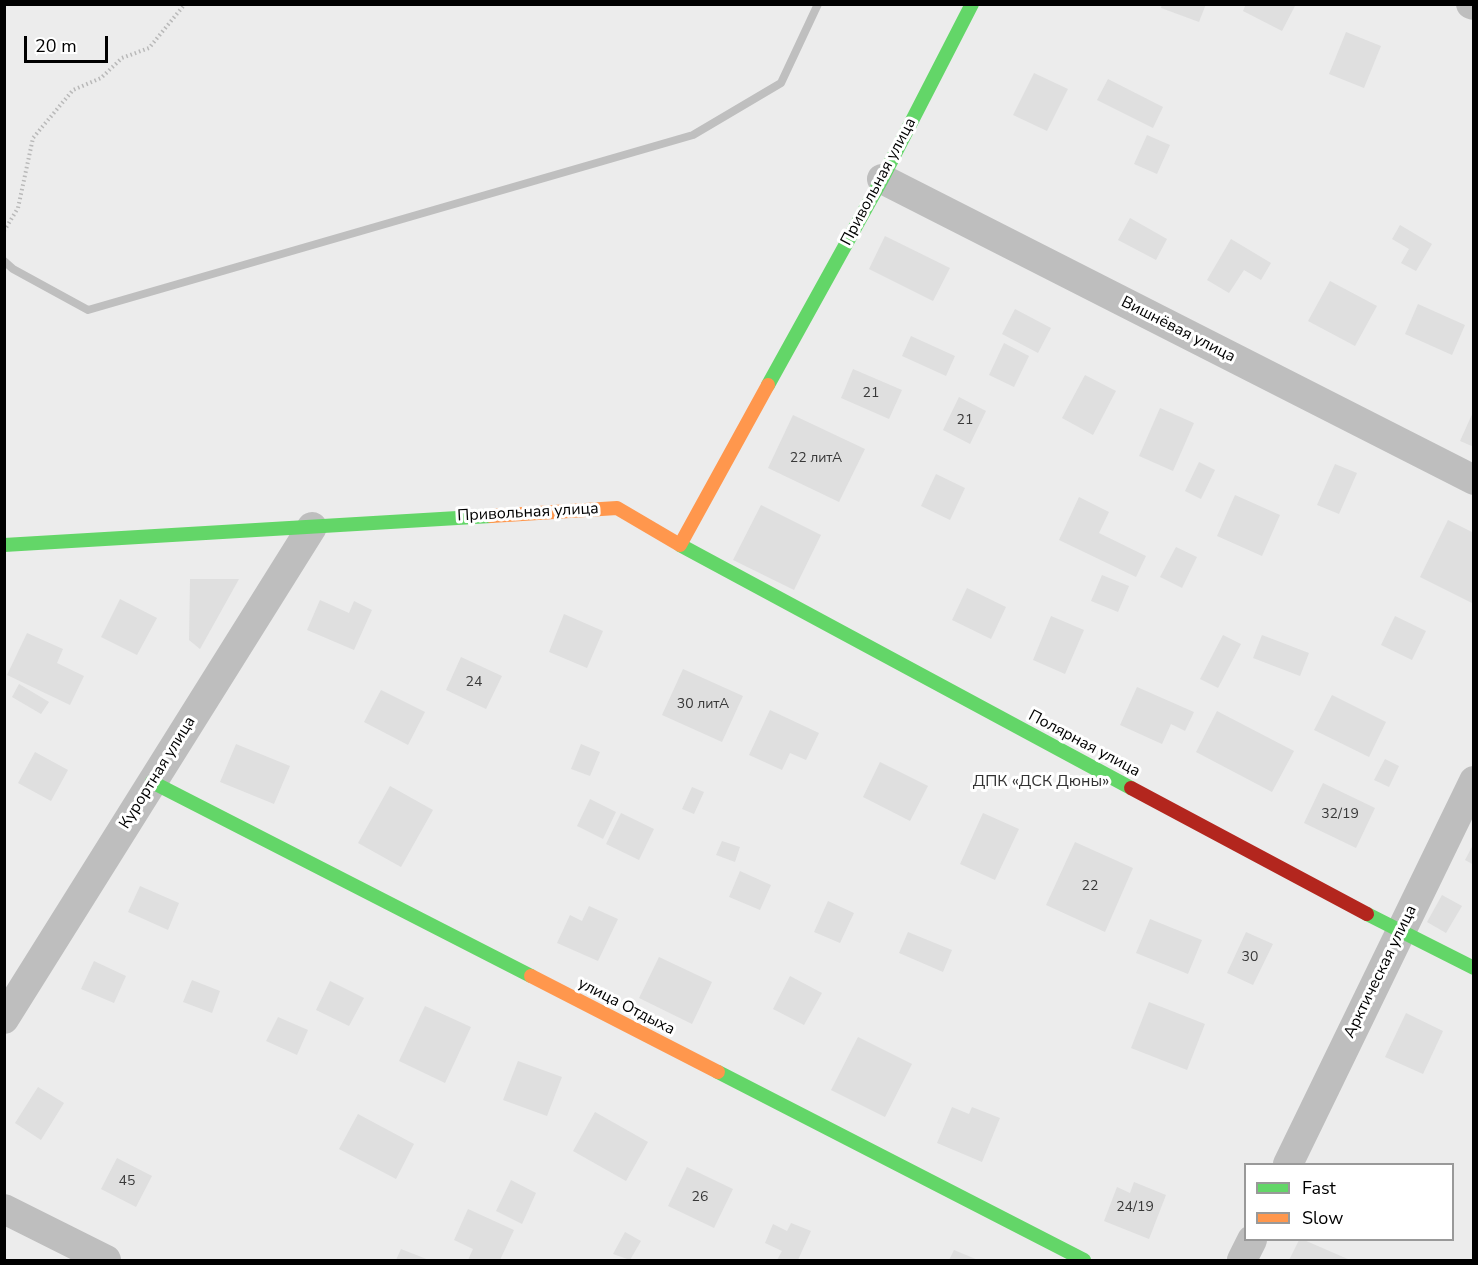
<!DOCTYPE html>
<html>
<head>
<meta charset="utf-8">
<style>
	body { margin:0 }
	#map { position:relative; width:1478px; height:1265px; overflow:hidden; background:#fff; font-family:"Nunito Sans",sans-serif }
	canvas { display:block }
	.frame { position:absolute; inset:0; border:6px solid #000; pointer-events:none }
	.legend { position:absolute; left:1244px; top:1163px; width:210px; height:78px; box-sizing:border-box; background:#fff; border:2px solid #999; margin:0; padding:8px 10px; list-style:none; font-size:18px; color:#000 }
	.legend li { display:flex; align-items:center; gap:12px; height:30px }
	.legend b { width:30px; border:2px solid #999 }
	.scale { position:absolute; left:24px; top:36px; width:84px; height:27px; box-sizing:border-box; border:3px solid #000; border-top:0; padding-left:8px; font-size:18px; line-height:21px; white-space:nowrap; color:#000; -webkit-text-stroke:4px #fff; paint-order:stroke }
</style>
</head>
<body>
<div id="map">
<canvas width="1478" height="1265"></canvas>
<div class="frame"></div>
<ul class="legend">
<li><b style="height:8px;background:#63d668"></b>Fast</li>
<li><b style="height:8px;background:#ff974d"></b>Slow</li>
</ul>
<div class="scale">20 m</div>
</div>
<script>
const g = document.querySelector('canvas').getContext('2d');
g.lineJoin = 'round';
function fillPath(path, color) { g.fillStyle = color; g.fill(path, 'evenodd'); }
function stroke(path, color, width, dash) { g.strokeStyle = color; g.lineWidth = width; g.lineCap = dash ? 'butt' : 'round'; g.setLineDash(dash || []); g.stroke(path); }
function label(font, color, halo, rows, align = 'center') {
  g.font = font + ' "Nunito Sans",sans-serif'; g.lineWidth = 6; g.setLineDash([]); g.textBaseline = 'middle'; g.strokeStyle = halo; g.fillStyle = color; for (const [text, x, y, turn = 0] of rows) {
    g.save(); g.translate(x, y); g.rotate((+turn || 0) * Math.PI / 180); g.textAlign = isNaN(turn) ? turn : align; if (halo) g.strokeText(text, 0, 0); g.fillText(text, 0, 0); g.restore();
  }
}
fillPath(new Path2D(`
	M5,5H1473V1260H5ZM1246,1164H1452V1240H1246Z`), '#ececec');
stroke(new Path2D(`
	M4,261L13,269L88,310L693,135L781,83L818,4`), '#bfbfbf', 8);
fillPath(new Path2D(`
	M1162,4H1206L1199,22L1161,8Z
	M1246,4H1296L1282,31L1243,11Z
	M1346,32L1381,46L1364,88L1329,74Z
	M1034,73L1068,89L1047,131L1013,115Z
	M1108,79L1163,107L1153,128L1097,100Z
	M1147,135L1170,145L1157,174L1134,164Z
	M1130,218L1167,239L1156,260L1118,240Z
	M1400,225L1432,244L1416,271L1401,263L1409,249L1392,239Z
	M885,236L950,268L933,301L869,269Z
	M1231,239L1271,263L1261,280L1244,270L1229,293L1207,280Z
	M1330,281L1377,306L1355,346L1308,321Z
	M1418,304L1465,325L1452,355L1405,334Z
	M1015,309L1051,328L1038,353L1002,334Z
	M911,336L955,356L946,376L902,356Z
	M1004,343L1029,356L1014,387L989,375Z
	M853,369L902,390L889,419L841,398Z
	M1085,375L1116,391L1093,435L1062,418Z
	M959,397L986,411L970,444L943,430Z
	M1160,408L1194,423L1173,471L1139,456Z
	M1474,410V447L1460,441Z
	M793,415L865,449L839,502L768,468Z
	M1199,462L1215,470L1201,499L1185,491Z
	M1335,464L1357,473L1339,514L1317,505Z
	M936,474L965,488L950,520L921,506Z
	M1235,495L1280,515L1262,556L1217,536Z
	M1079,497L1109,512L1099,533L1146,556L1136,577L1059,540Z
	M761,505L821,535L794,590L733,560Z
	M1448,520L1474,533V604L1420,577Z
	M1176,547L1197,557L1182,588L1160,577Z
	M1102,575L1129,586L1118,612L1091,601Z
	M190,579H239L200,649L189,640Z
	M967,588L1006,607L991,639L952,620Z
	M120,599L157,618L137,655L101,637Z
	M320,600L349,613L354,601L372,610L354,650L307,630Z
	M564,614L603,631L587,668L549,652Z
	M1051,616L1084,630L1065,674L1033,660Z
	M1395,616L1426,631L1412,660L1381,645Z
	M27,633L63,649L57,663L84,676L70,705L7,675Z
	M1223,635L1241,644L1218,688L1200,679Z
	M1262,635L1309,653L1300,676L1253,658Z
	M461,657L502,676L486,709L446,690Z
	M683,669L743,696L722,742L662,715Z
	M19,684L49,702L41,714L12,697Z
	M1137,687L1194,712L1185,731L1171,724L1162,744L1120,725Z
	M381,690L425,712L408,745L364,722Z
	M1332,695L1386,722L1369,757L1314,730Z
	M770,710L819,733L806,760L790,753L782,770L749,755Z
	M1217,711L1294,751L1272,792L1196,752Z
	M236,744L290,766L274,804L220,782Z
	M581,744L600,752L590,776L571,769Z
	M35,752L68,770L51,801L18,783Z
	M1385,759L1399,766L1389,787L1374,780Z
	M880,762L928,786L910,821L863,797Z
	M1323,783L1375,808L1356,848L1304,823Z
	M390,786L433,810L401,867L358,843Z
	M692,787L704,792L694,814L682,809Z
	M590,799L616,812L603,839L577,826Z
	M621,813L654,829L639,860L606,844Z
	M983,813L1019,829L995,880L960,864Z
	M722,841L740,847L735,862L716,855Z
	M1075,842L1133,868L1105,932L1046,905Z
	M1474,843V865L1465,860Z
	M740,871L771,885L760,910L729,897Z
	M140,886L179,903L168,930L128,912Z
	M1442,895L1462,906L1446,933L1427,922Z
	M828,901L854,913L840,943L814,932Z
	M589,906L618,919L598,961L557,943L570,915L582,921Z
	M1150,919L1202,940L1188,974L1136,953Z
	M908,932L952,950L943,972L899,953Z
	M1246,932L1273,944L1253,985L1227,973Z
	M659,957L712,982L692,1024L639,998Z
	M94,961L126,976L114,1003L81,989Z
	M790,976L822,993L804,1025L773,1009Z
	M192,980L220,991L212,1013L183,1002Z
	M330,981L364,998L349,1026L316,1010Z
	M1149,1002L1205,1024L1187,1070L1131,1048Z
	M425,1006L471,1027L445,1083L399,1061Z
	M1406,1013L1443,1031L1423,1074L1385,1057Z
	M278,1017L308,1030L297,1055L266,1041Z
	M858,1037L912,1064L885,1117L831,1090Z
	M518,1061L562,1077L547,1116L503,1100Z
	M38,1087L64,1103L41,1140L15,1123Z
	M952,1107L969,1114L972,1107L1000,1118L982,1162L937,1143Z
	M595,1112L648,1142L626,1181L573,1151Z
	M358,1114L414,1144L396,1179L339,1149Z
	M117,1158L152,1176L136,1207L101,1189Z
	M687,1167L733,1189L714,1228L668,1206Z
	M511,1180L536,1193L522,1224L496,1211Z
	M1134,1182L1166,1195L1149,1239L1104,1221L1117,1187L1130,1193Z
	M468,1209L514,1230L500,1260H468L473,1249L454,1240Z
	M791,1223L811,1231L798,1260H777L782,1251L765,1243L773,1224L787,1231Z
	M625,1232L641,1241L630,1260L613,1254Z
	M1299,1240H1304L1350,1260H1289Z
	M401,1249L429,1260H396Z
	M954,1250L978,1260H949Z`), '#dfdfdf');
stroke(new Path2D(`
	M4,231L18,208L33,138L73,90L101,78L122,58L149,48L185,4`), '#b9b9b9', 4, [1.5, 3]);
stroke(new Path2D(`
	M1471,4L1474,5
	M882,179L1474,480
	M4,1019L312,527
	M1288,1164L1474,781
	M4,1209L106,1260
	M1242,1260L1252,1240`), '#bebebe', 30);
stroke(new Path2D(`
	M768,385L882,179L972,4
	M4,545L491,516
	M680,545L1131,788
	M152,782L531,976
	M1367,914L1474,968
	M718,1072L1084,1260`), '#63d668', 14);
stroke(new Path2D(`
	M491,516L617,508L680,545L768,385
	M531,976L718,1072`), '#ff974d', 14);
stroke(new Path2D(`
	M1131,788L1367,914`), '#b3261e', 14);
label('14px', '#383838', null, [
	["21",871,394],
	["21",965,421],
	["22 литА",816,459],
	["24",474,683],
	["30 литА",703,705],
	["32/19",1340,815],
	["22",1090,887],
	["30",1250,958],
	["45",127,1182],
	["26",700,1198],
	["24/19",1135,1208]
]);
label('16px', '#000', '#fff', [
	["Привольная улица",879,182,-62],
	["Вишнёвая улица",1178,330,27],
	["Привольная улица",528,513,-3],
	["Полярная улица",1084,744,28],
	["Курортная улица",158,773,-58],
	["Арктическая улица",1381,972,-64],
	["улица Отдыха",626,1007,27]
]);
label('16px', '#333', '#fff', [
	["ДПК «ДСК Дюны»",1041,782]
]);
</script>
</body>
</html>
